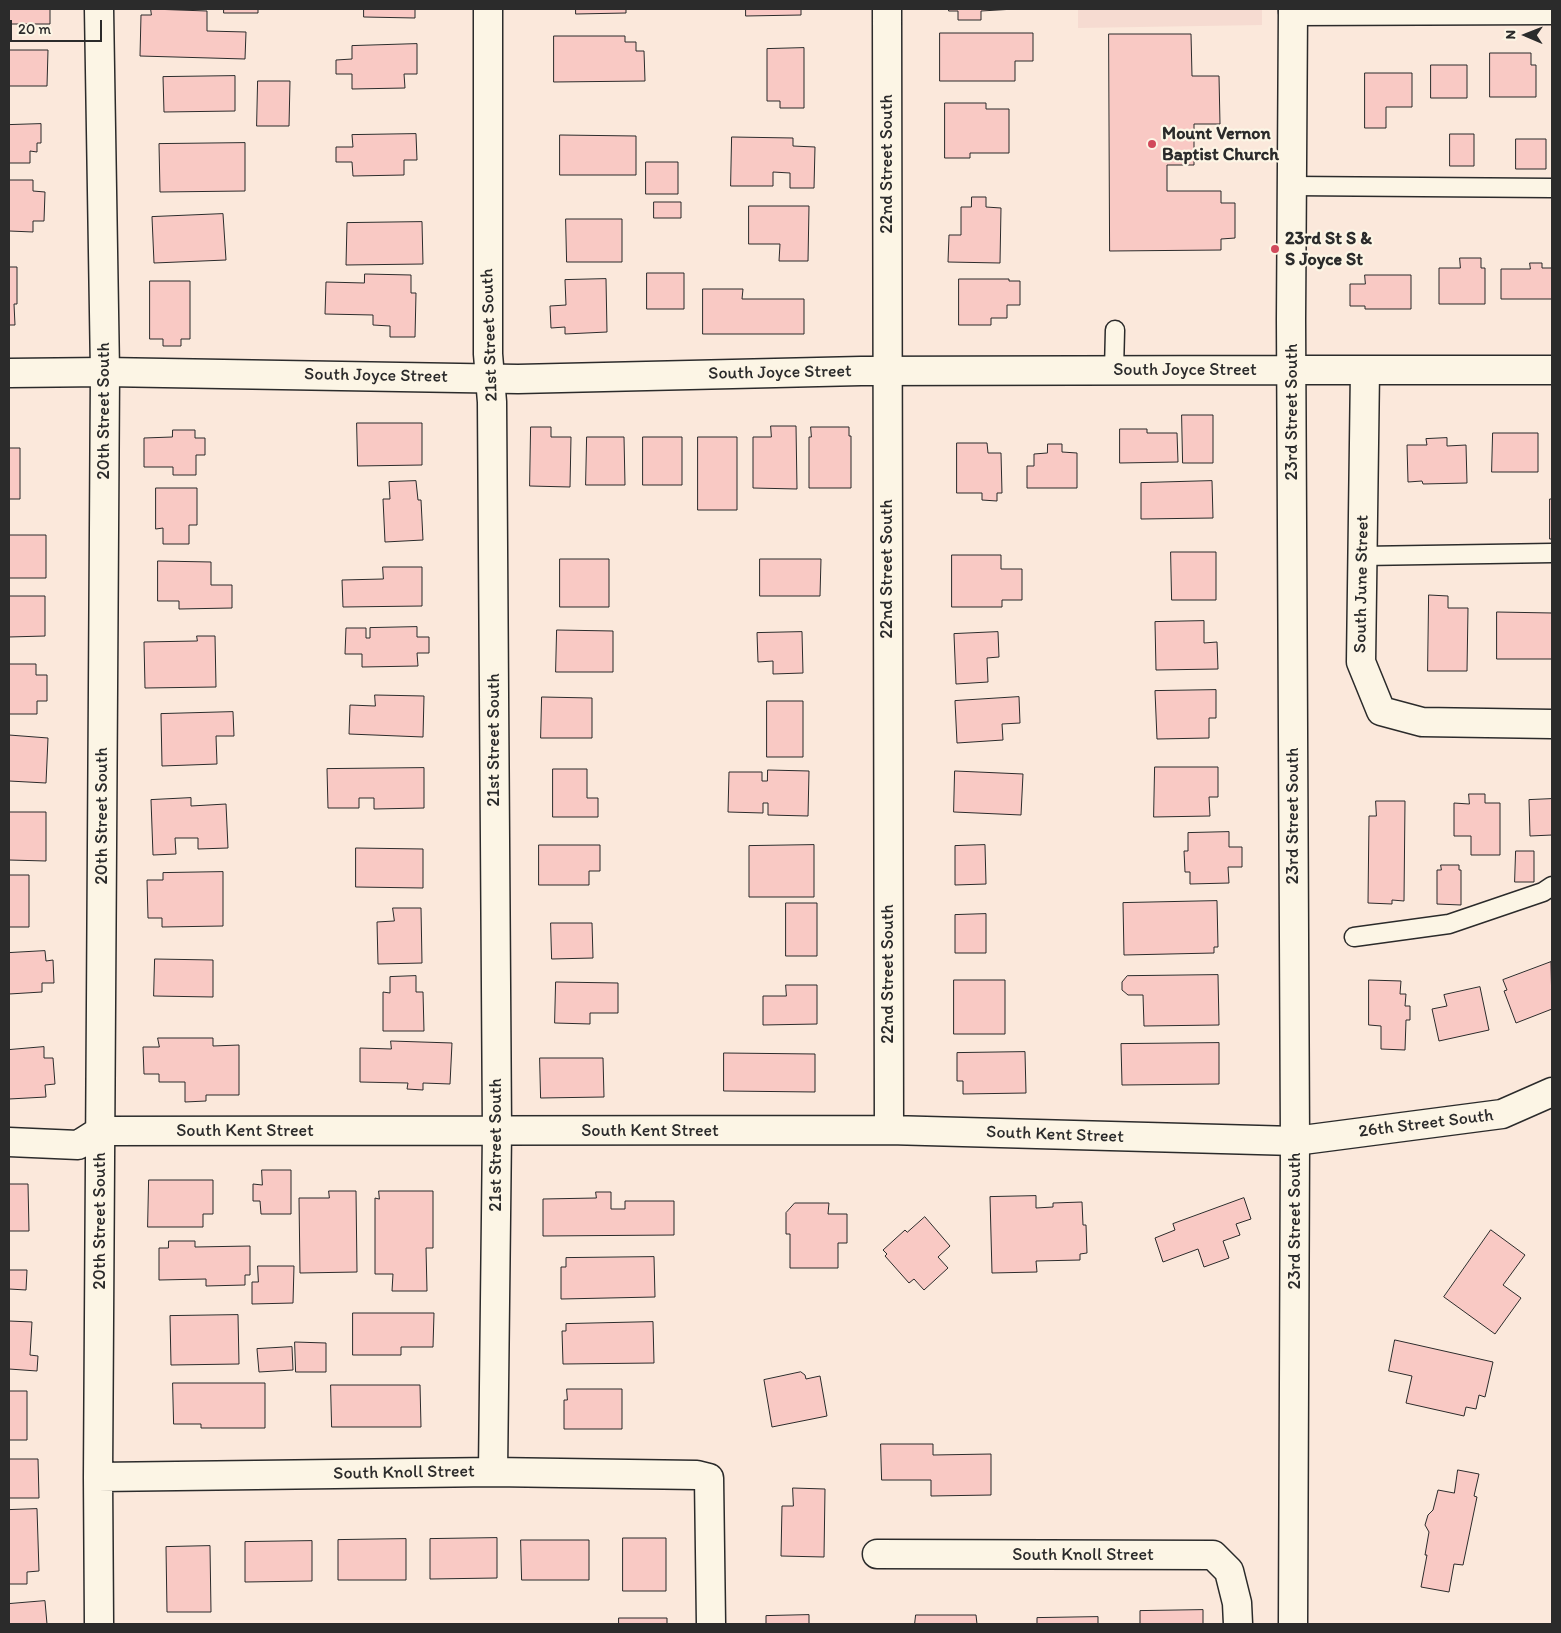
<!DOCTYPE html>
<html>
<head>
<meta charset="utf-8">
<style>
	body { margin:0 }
	#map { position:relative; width:1561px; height:1633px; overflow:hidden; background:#fbe8db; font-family:Itim,sans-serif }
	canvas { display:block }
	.frame { position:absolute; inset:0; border:10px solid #2b2b2b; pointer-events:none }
	.north { position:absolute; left:1501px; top:10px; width:50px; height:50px; -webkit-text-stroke:4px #fcf5e5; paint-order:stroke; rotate:271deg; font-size:14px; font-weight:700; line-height:20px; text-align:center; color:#2b2b2b }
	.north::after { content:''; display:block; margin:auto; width:18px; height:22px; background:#2b2b2b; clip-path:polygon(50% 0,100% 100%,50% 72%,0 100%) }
	.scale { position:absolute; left:10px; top:20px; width:92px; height:22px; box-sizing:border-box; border:2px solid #2b2b2b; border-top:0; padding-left:6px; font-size:15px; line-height:18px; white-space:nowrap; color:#2b2b2b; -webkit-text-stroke:4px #fcf5e5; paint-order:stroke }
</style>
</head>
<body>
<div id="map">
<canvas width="1561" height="1633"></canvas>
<div class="frame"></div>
<div class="north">N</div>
<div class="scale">20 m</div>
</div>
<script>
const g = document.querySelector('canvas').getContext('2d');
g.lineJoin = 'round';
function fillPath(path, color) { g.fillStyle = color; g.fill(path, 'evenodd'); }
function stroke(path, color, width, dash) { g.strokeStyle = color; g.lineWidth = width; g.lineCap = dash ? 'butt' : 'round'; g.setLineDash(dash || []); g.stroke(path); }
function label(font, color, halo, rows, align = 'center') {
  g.font = font + ' Itim,sans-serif'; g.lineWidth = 4.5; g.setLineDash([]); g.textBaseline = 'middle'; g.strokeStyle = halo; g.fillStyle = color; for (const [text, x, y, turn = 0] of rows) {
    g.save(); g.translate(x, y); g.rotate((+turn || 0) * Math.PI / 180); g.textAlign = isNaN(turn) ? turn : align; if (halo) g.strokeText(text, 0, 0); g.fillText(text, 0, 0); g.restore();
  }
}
fillPath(new Path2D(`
	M1078,9H1262V25L1078,28Z`), '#f6dbd1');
const building = new Path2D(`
	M9,9H50V24H9Z
	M151,9L207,11V31L246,32L245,59L140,56L141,15H151Z
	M224,9H258V13H224Z
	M364,9H415V18L364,17Z
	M576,9H626V13L576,14Z
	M746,9H801V15L746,16Z
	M949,9H1015L981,11V20H958V11H949Z
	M940,33H1033V61H1015V81H940Z
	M1109,34H1191L1192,76H1219L1220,124H1194V165H1167V191H1221V203H1235V238L1221,239V250L1110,251Z
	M554,36H625V42H636V51H644L645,81L554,82Z
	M417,44V74H404L405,88L352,89V74H336V60L352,59V46Z
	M804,48V108H780V101H767V49Z
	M9,50H48L47,86H9Z
	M1490,53H1531V65H1536V97H1490Z
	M1431,65H1467V98H1431Z
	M1365,73H1412V107H1386V128H1365Z
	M235,76V111L164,112L163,77Z
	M258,81H290L289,126H257Z
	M945,103H986V109H1009V153H970V158H945Z
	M41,124V143H37V152L30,151V163H9V125Z
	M416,134L417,160H404V175L353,176L352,162H336V147H353L352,135Z
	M1450,134H1474V166H1450Z
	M560,135L636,136V175H560Z
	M732,137L793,138V146L815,147L814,188H790V173L773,172V186H731Z
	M1516,139H1546V169H1516Z
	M245,143V191L160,192L159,144Z
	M646,162H678V194H646Z
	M9,180H33V191L45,192L44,221H33V232L9,231Z
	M972,197H986V207L1001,208L1000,263L948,262L949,235H961V207H971Z
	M654,202H681V218H654Z
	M749,206H809L808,261H779L780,244H749Z
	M223,214L226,260L154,263L152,217Z
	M566,219H622V262H567Z
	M422,222L423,264L346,265L347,223Z
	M1460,258H1481V268H1485V304H1439V268H1460Z
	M1530,263H1542V268H1552V299H1501V269H1530Z
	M9,267H17V304H14L15,325H9Z
	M647,273H684V309H647Z
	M365,274L411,275V293H416L415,337H390V326L373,325V315L325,314L326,282L364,283Z
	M1365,275H1411V309H1365V306H1350V284H1365Z
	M606,279L607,332L565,334V327L551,328L550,306L566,305L565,280Z
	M959,279H1009V281H1020V305H1007V318H991V325H959Z
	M150,281H190V339H181V346H163V339H150Z
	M703,289H743L742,299H804V334H703Z
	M1182,415H1213V463H1183Z
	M357,423H422V465L358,466Z
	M771,426H796L797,489L753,488V437H771Z
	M531,427H551V437H571L570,487L530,486Z
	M811,427H849V436H851V488H809V437H811Z
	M1120,429H1147V433H1177L1178,462L1120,463Z
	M173,430H195V438H205V455H196V475H173V467H144V438L172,437Z
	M1493,433H1538V472H1492Z
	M587,437H624L625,485H586Z
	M643,437H682V485H643Z
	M698,437H737V510H698Z
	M1447,438V446L1466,445L1467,483L1423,484L1422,481L1408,482L1407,445H1427L1426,439Z
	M957,443H987L988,453H1001L1002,493H997V501L982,500V493H957Z
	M1048,444H1062V452L1077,453V488H1027V466H1034V454L1047,453Z
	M9,448H20V499H9Z
	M416,481L418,500H421L423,540L385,542L383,499H390L389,482Z
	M1212,481L1213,518L1141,519V483Z
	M156,488H197V525H189V544H163V528L156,529Z
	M1550,499H1552V539H1550Z
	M9,535H46V578H9Z
	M1171,552H1216V600H1172Z
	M952,555H1001V569H1022V600H1002V607H952Z
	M560,559H609V607H560Z
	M760,559H821L820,596H760Z
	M158,561L211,562V585H232V608L179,609V601H158Z
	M383,567H422V606L343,607L342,580L383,579Z
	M1429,595L1448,596V608H1468L1467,671H1428Z
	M9,596H45V636L9,637Z
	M1497,612L1552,613V659H1497Z
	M1204,621V643L1217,642L1218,669L1156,670L1155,622Z
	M417,627V637H429V653H417L418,666L362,667V654H345L346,628H366V638H370V628Z
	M557,630L613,631V672H556Z
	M802,632L803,673L773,674V661L758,662L757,633Z
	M998,632L999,657L987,658L988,682L956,684L954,634Z
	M197,636H215L216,687L145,688L144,642L197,641Z
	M9,664H36V675H47V701H37V714H9Z
	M1216,690V718H1209V738L1157,739L1155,691Z
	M375,695L424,696L423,737L349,734L350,705L375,706Z
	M542,697L592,698V738H541Z
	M1019,697L1020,723L1002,724L1003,740L957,743L955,701Z
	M767,701H803V757H767Z
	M233,712L234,736H216L217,764L162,766L161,714Z
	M9,735L48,738L46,783L9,781Z
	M1155,767H1218V797H1209L1210,816L1154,817Z
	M424,768V808L374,809V798H359V808H328L327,769Z
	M553,769H587V798H598V817H553Z
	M768,770L809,771L808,816L768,815V803H763V813L728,812L729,772H762V781H767Z
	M955,771L1023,774L1021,815L954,812Z
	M1469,794H1485V803H1500V855H1471V836H1454V803L1469,804Z
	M191,798V806L226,804L228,848L198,849V838H175L176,854L153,855L151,800Z
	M1552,799V835L1530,836L1529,800Z
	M1376,801H1405L1404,901L1392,900V904L1368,903L1369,816H1376Z
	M9,812H46V861L9,860Z
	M1229,832V847H1242V867H1228L1229,883L1190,884V872H1185L1184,851H1188V833Z
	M539,845H600V871H589V885H539Z
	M814,845V897H749V846Z
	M985,845L986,884L955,885V846Z
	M356,848L423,849V888L356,887Z
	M1516,851H1534V882H1515Z
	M1441,865H1459V870H1461V905L1437,904V870H1441Z
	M223,872V926L162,927V918H148L147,880H163V873Z
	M9,875H29V927H9Z
	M1217,901L1218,947H1214V953L1124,955L1123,903Z
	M786,903H817V956H786Z
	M393,908H421L422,963L378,964L377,922L394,921Z
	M986,914V953H955V915Z
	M551,923H592L593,958L552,959Z
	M45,951L46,961L53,960L54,983H42V992L9,994V953Z
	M155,959L213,960V997L154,996Z
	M1551,962L1552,1009L1516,1023L1504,991L1507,990L1503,980Z
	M1218,975L1219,1025L1144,1026L1143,995H1128L1122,990V982L1127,976Z
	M416,976V992H423L424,1031H383V992L390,993V977Z
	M954,980H1005V1034H954Z
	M1369,980L1401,981L1400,994H1406L1405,1006H1410V1020H1406L1405,1050L1381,1049V1026L1369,1025Z
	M556,982L618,983V1013H590V1024L555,1023Z
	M786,985H817V1024L763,1025V996H786Z
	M1480,987L1489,1030L1439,1041L1432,1009L1447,1006L1444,995Z
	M158,1038H213V1046L239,1045V1095H206V1101L185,1102V1082H159V1074H144L143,1047H159Z
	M391,1041L452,1043L450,1084L423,1083V1090L407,1089L408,1083L360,1082V1048L391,1049Z
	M1219,1043V1084L1122,1085L1121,1044Z
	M44,1047V1058H53L55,1084L45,1085L46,1097L9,1099V1050Z
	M1025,1052L1026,1093L963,1094V1081H957V1053Z
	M724,1053L815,1054V1092L724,1091Z
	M540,1058H603L604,1097L541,1098Z
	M262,1170H291V1214H261L260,1201H253V1184L262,1185Z
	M149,1180H213V1214H203V1227H148Z
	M9,1184H28L29,1231H9Z
	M329,1191H356L357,1272L300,1273L299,1198H329Z
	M379,1191H433V1248H426L427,1291H392L393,1274H375V1198L379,1199Z
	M596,1192H611V1209H625V1201H674V1235L543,1236V1199L596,1198Z
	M1036,1196V1208L1053,1207V1203L1082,1202L1083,1225H1086L1087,1253L1080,1254V1260L1036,1261L1037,1272L992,1273L990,1197Z
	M1244,1198L1251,1219L1236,1224L1240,1235L1223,1241L1229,1258L1204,1267L1198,1249L1163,1262L1155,1238L1175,1230L1173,1224Z
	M795,1203H829L828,1214H847V1243H838V1268H790V1234H786V1213Z
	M925,1217L950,1246L938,1257L948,1268L924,1290L914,1279L909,1283L885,1256L887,1254L883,1250L905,1230L907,1232Z
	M1491,1230L1525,1255L1503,1285L1521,1298L1495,1334L1444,1297Z
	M169,1241H195V1247L250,1246V1275H245V1285L206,1286V1279L159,1280V1248H168Z
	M654,1257L655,1297L561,1299V1267H566V1258Z
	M258,1266H294L293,1303L252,1304V1282H258Z
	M9,1270H27L26,1290L9,1289Z
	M353,1313H434L433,1347H401V1355H353Z
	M238,1315L239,1364L171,1365L170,1316Z
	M9,1321L32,1322L30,1355L38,1356L37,1371L9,1369Z
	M653,1322L654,1363L563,1364L562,1331H566V1324Z
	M1395,1340L1493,1362L1485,1397L1479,1395L1476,1409L1466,1407L1464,1416L1406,1403L1412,1376L1389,1371Z
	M295,1342L326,1343V1372H296Z
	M292,1347L293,1370L259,1372L257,1349Z
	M801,1372L805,1375L806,1379L820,1376L827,1416L772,1427L764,1380Z
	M173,1383H265V1428H201V1424H174Z
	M331,1385H420L421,1427H332Z
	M567,1389H622V1429H564V1400H567Z
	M9,1391H27V1440H9Z
	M881,1444H933V1455L991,1454V1495L931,1496V1480H882Z
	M9,1459H38L39,1498H9Z
	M1458,1470L1479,1474L1474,1496L1477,1497L1463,1565L1454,1564L1449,1592L1421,1587L1427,1555H1425L1429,1532L1425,1525L1428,1515L1433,1510L1438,1490L1454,1493Z
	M793,1488L825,1489L824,1557L781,1556L782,1506H793Z
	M37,1509L39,1571L27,1572V1584H9V1510Z
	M497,1538V1578L430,1579V1539Z
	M623,1538H666V1591H623Z
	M406,1539V1580H338V1540Z
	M521,1540H589V1580H522Z
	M312,1541V1581L245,1582V1542Z
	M210,1546L211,1612H167L166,1547Z
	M45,1601L47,1624H9V1604Z
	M1203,1610V1624H1140V1611Z
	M809,1615V1624H766V1616Z
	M916,1615H976L977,1624H915Z
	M1098,1617V1624H1037V1618Z
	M619,1618H667V1624H619Z`);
fillPath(building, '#f9c9c4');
stroke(building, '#2b2b2b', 1);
const lane = new Path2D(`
	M1292,186L1552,188
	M1114,370L1115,330
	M1362,556L1552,553
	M1354,937L1449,924L1543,892L1552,886`);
const street = new Path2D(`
	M488,9V354L492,402L497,1131L493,1472
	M887,9L889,1130
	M1293,11L1552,10
	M1292,370H1552
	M1365,370L1361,662L1381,711L1422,722L1552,724
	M9,1142L78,1145L100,1131L889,1130L1295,1141L1502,1114L1552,1092
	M98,1477L493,1472L697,1475L709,1478L711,1624
	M877,1554L1213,1555L1229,1571L1237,1603L1238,1624
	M99,1624L98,1477L105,372L99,9`);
const secondary = new Path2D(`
	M1293,9L1291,319L1295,1141L1293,1624
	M9,373L105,372L518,379L861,371L1292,370`);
stroke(lane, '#2b2b2b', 21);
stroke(street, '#2b2b2b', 31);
stroke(secondary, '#2b2b2b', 31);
stroke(lane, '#fcf5e5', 18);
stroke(street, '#fcf5e5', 28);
stroke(secondary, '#fcf5e5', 28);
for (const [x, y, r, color] of [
	[1152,144,5,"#d1495b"],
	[1275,249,5,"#d1495b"]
]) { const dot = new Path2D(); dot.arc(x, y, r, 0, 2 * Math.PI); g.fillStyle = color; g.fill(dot); stroke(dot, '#fcf5e5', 2); }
label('bold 18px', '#2b2b2b', '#fcf5e5', [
	["Mount Vernon",1162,134],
	["Baptist Church",1162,155],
	["23rd St S &",1285,239],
	["S Joyce St",1285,260]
], 'left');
label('18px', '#2b2b2b', '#fcf5e5', [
	["22nd Street South",887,164,-90],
	["21st Street South",490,335,-92],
	["South Joyce Street",1185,370],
	["South Joyce Street",780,373,-1],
	["South Joyce Street",376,376,1],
	["20th Street South",104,411,-90],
	["23rd Street South",1292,412,-90],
	["22nd Street South",887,569,-90],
	["South June Street",1362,584,-89],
	["21st Street South",494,740,-90],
	["20th Street South",102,816,-90],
	["23rd Street South",1293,816,-90],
	["22nd Street South",888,974,-90],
	["26th Street South",1426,1124,-7],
	["South Kent Street",245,1131],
	["South Kent Street",650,1131],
	["South Kent Street",1055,1135,2],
	["21st Street South",496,1145,-90],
	["20th Street South",100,1221,-90],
	["23rd Street South",1295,1221,-90],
	["South Knoll Street",404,1473,-1],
	["South Knoll Street",1083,1555]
]);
</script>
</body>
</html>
